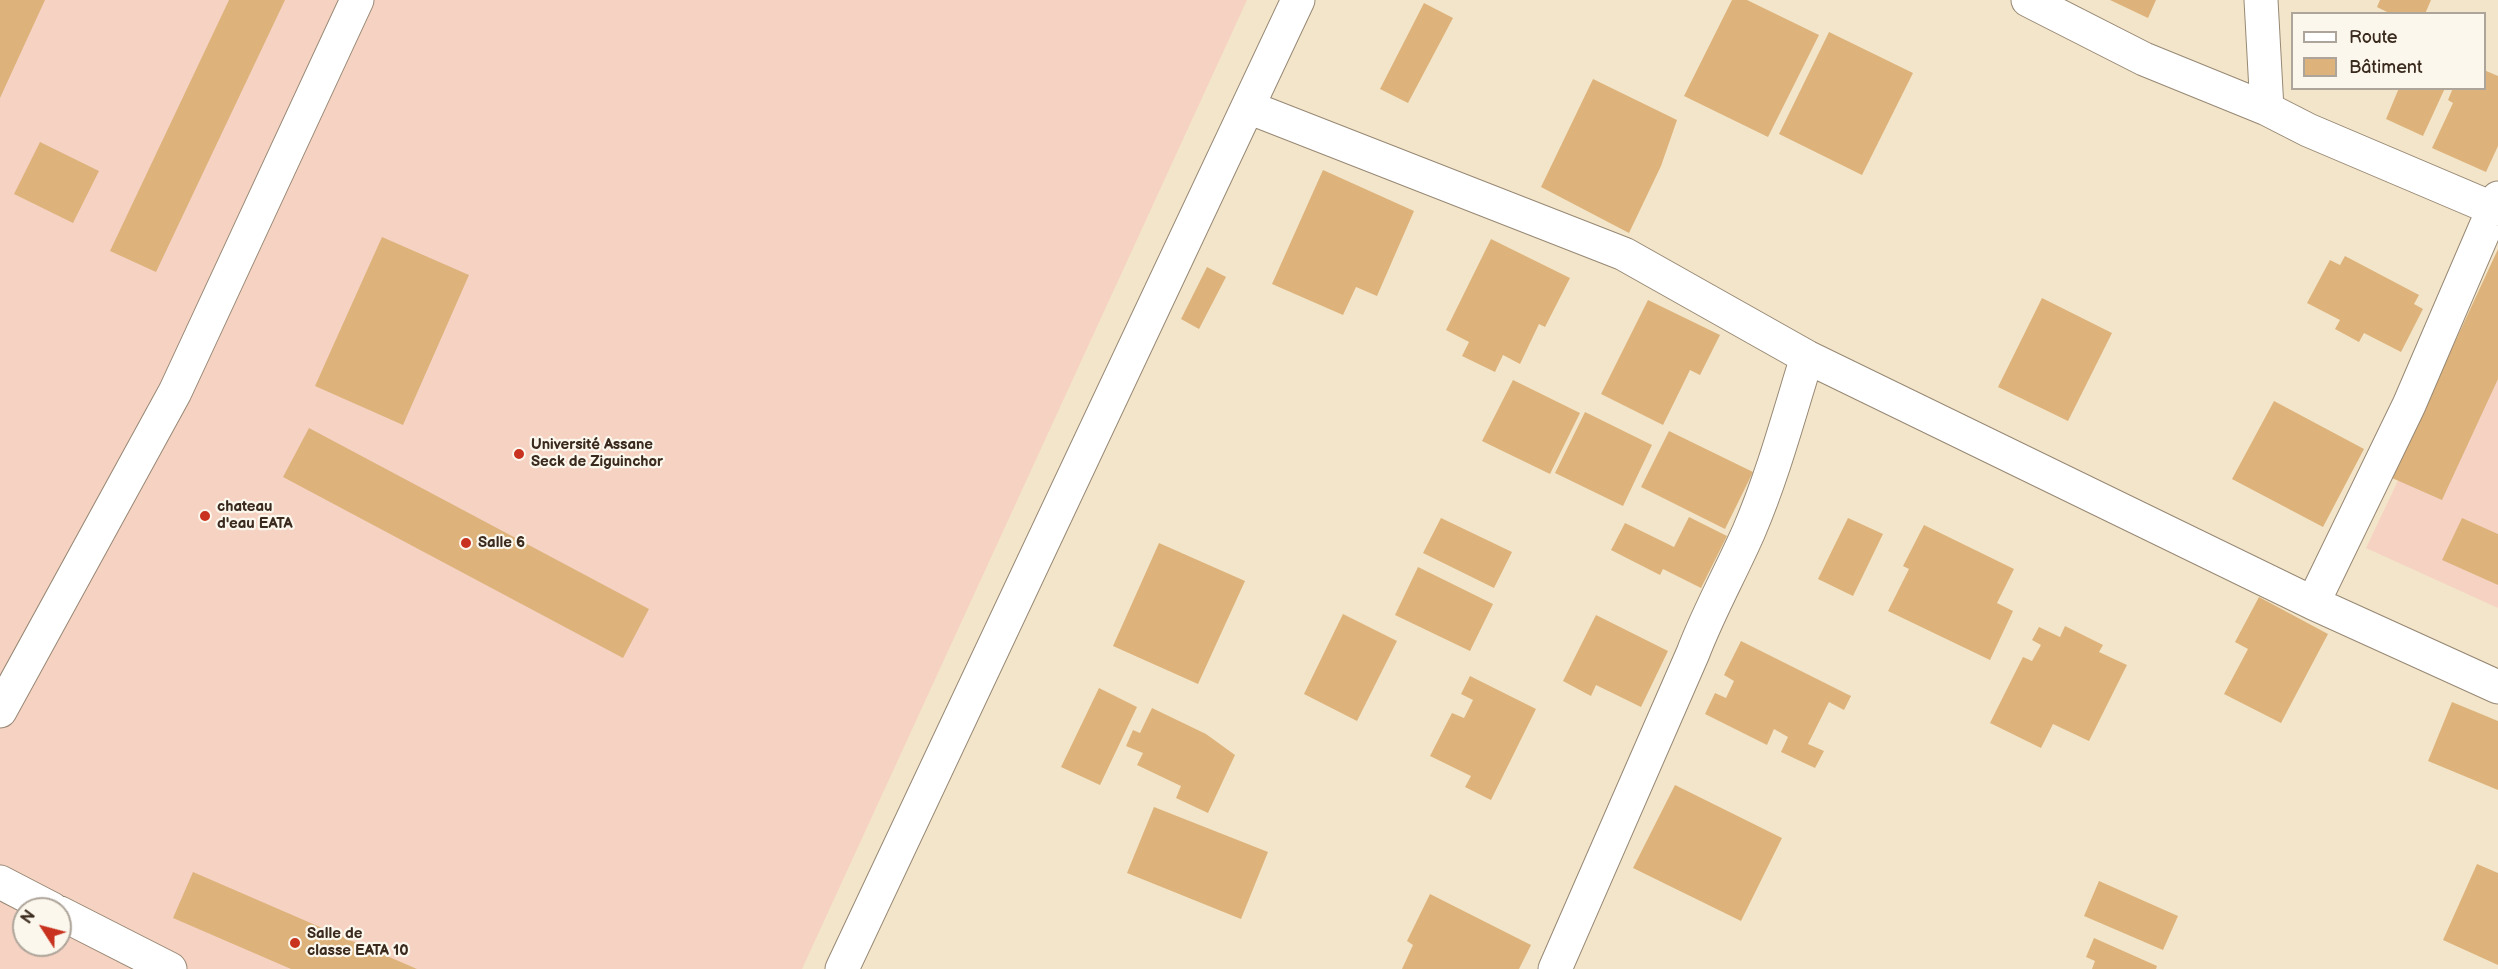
<!DOCTYPE html>
<html>
<head>
<meta charset="utf-8">
<style>
	body { margin:0 }
	#map { position:relative; width:2498px; height:969px; overflow:hidden; background:#f3e5c9; font-family:"Balsamiq Sans",sans-serif }
	canvas { display:block }
	.legend { position:absolute; left:2291px; top:12px; width:195px; height:78px; box-sizing:border-box; background:#fbf7ec; border:2px solid #aea59a; margin:0; padding:8px 10px; list-style:none; font-size:18px; color:#3b2a1e }
	.legend li { display:flex; align-items:center; gap:12px; height:30px }
	.legend b { width:30px; border:2px solid #aea59a }
	.north { position:absolute; left:12px; top:897px; width:60px; height:60px; box-sizing:border-box; background:#fbf7ec; border:2px solid #aea59a; border-radius:50%; rotate:306deg; font-size:16px; font-weight:700; line-height:24px; text-align:center; color:#3b2a1e }
	.north::after { content:''; display:block; margin:auto; width:21px; height:27px; background:#c8321e; clip-path:polygon(50% 0,100% 100%,50% 72%,0 100%) }
</style>
</head>
<body>
<div id="map">
<canvas width="2498" height="969"></canvas>
<ul class="legend">
<li><b style="height:8px;background:#fff"></b>Route</li>
<li><b style="height:16px;background:#ddb37b"></b>Bâtiment</li>
</ul>
<div class="north">N</div>
</div>
<script>
const g = document.querySelector('canvas').getContext('2d');
g.lineJoin = 'round';
function fillPath(path, color) { g.fillStyle = color; g.fill(path, 'evenodd'); }
function stroke(path, color, width, dash) { g.strokeStyle = color; g.lineWidth = width; g.lineCap = dash ? 'butt' : 'round'; g.setLineDash(dash || []); g.stroke(path); }
function label(font, color, halo, rows, align = 'center') {
  g.font = font + ' "Balsamiq Sans",sans-serif'; g.lineWidth = 4.5; g.setLineDash([]); g.textBaseline = 'middle'; g.strokeStyle = halo; g.fillStyle = color; for (const [text, x, y, turn = 0] of rows) {
    g.save(); g.translate(x, y); g.rotate((+turn || 0) * Math.PI / 180); g.textAlign = isNaN(turn) ? turn : align; if (halo) g.strokeText(text, 0, 0); g.fillText(text, 0, 0); g.restore();
  }
}
fillPath(new Path2D(`
	M0,0H1247L802,969H0ZM24,909H60V945H24Z
	M2498,270V608L2366,548Z`), '#f6d2c3');
fillPath(new Path2D(`
	M0,0H45L0,98Z
	M229,0H285L156,272L110,251Z
	M1732,0H1747L1819,35L1768,137L1684,96Z
	M2110,0H2156L2148,18Z
	M2380,0H2431L2425,14H2391L2377,7Z
	M1424,3L1453,18L1408,103L1380,89Z
	M1829,32L1913,73L1862,175L1779,134Z
	M2484,70L2498,76V146L2486,172L2432,148L2453,103L2448,100L2453,88H2484Z
	M1593,79L1677,120L1661,166L1629,233L1541,187Z
	M2399,88H2445L2423,136L2386,119Z
	M40,142L99,171L73,223L14,194Z
	M1323,170L1414,211L1377,296L1356,287L1343,315L1272,284Z
	M382,237L469,275L403,425L315,386Z
	M1491,239L1570,278L1545,327L1539,324L1520,364L1503,355L1495,372L1462,356L1469,342L1446,330Z
	M2498,249V379L2442,500L2392,478Z
	M2345,256L2419,295L2414,304L2423,309L2401,352L2364,333L2359,342L2335,329L2340,320L2307,303L2330,260L2340,265Z
	M1207,267L1226,277L1199,329L1181,319Z
	M2042,298L2112,333L2068,421L1998,387Z
	M1648,300L1720,335L1700,375L1690,370L1663,425L1601,394Z
	M1513,380L1580,413L1550,474L1482,441Z
	M2274,401L2364,449L2323,527L2232,479Z
	M1585,412L1652,445L1623,506L1555,473Z
	M309,428L649,609L623,658L283,477Z
	M1669,431L1753,472L1725,529L1641,487Z
	M1689,517L1727,536L1701,588L1663,569L1660,575L1611,550L1625,523L1674,547Z
	M1441,518L1512,552L1494,588L1423,553Z
	M1848,518L1883,534L1853,596L1818,579Z
	M2462,518L2498,534V585L2442,560Z
	M1924,525L2014,569L1997,603L2013,611L1990,660L1888,611L1909,569L1903,566Z
	M1159,543L1245,581L1198,684L1113,646Z
	M1418,567L1493,604L1470,651L1395,615Z
	M2259,597L2328,634L2281,723L2224,694L2248,649L2235,642Z
	M1343,614L1397,641L1357,721L1304,694Z
	M1596,615L1668,651L1641,707L1596,685L1591,696L1563,681Z
	M2065,626L2103,645L2099,652L2127,665L2089,741L2053,724L2041,748L1990,723L2023,657L2032,661L2041,645L2032,640L2039,627L2060,637Z
	M1741,641L1851,696L1844,710L1829,702L1808,744L1824,751L1815,768L1781,752L1788,737L1774,729L1767,745L1705,714L1715,693L1726,698L1734,681L1724,675Z
	M1470,676L1536,709L1491,800L1465,787L1471,776L1430,756L1452,713L1464,718L1473,700L1461,694Z
	M1099,688L1137,707L1100,785L1061,767Z
	M2452,702L2498,721V790L2428,761Z
	M1152,708L1206,734L1235,755L1208,813L1176,798L1181,786L1137,765L1143,753L1126,746L1133,730L1140,733Z
	M1675,785L1782,838L1741,921L1633,868Z
	M1154,807L1268,852L1241,919L1127,873Z
	M2477,864L2498,873V965L2443,940Z
	M193,872L417,969H291L173,918Z
	M2099,881L2178,916L2163,950L2084,916Z
	M1430,894L1531,945L1519,969H1402L1413,945L1407,941Z
	M2094,938L2157,966L2156,969H2092L2095,961L2086,957Z`), '#ddb37b');
const minor = new Path2D(`
	M2028,0L2144,59L2267,109L2308,130L2494,209
	M2261,0L2267,109
	M1248,107L1624,254L1807,357L2313,603L2498,687
	M2313,603L2409,405L2498,198
	M0,711L175,392L357,0
	M0,882L52,909
	M60,913L170,969
	M842,969L1298,0
	M1555,969L1693,653C1709,611 1731,572 1749,531C1773,475 1789,415 1807,357`);
stroke(minor, '#978874', 35);
stroke(minor, '#fff', 33);
for (const [x, y, r, color] of [
	[519,454,6,"#c8321e"],
	[205,516,6,"#c8321e"],
	[466,543,6,"#c8321e"],
	[295,943,6,"#c8321e"]
]) { const dot = new Path2D(); dot.arc(x, y, r, 0, 2 * Math.PI); g.fillStyle = color; g.fill(dot); stroke(dot, '#fbf7ec', 2); }
label('bold 15px', '#3b2a1e', '#fbf7ec', [
	["Université Assane",531,445],
	["Seck de Ziguinchor",531,462],
	["chateau",217,507],
	["d'eau EATA",217,524],
	["Salle 6",478,543],
	["Salle de",307,934],
	["classe EATA 10",307,951]
], 'left');
</script>
</body>
</html>
